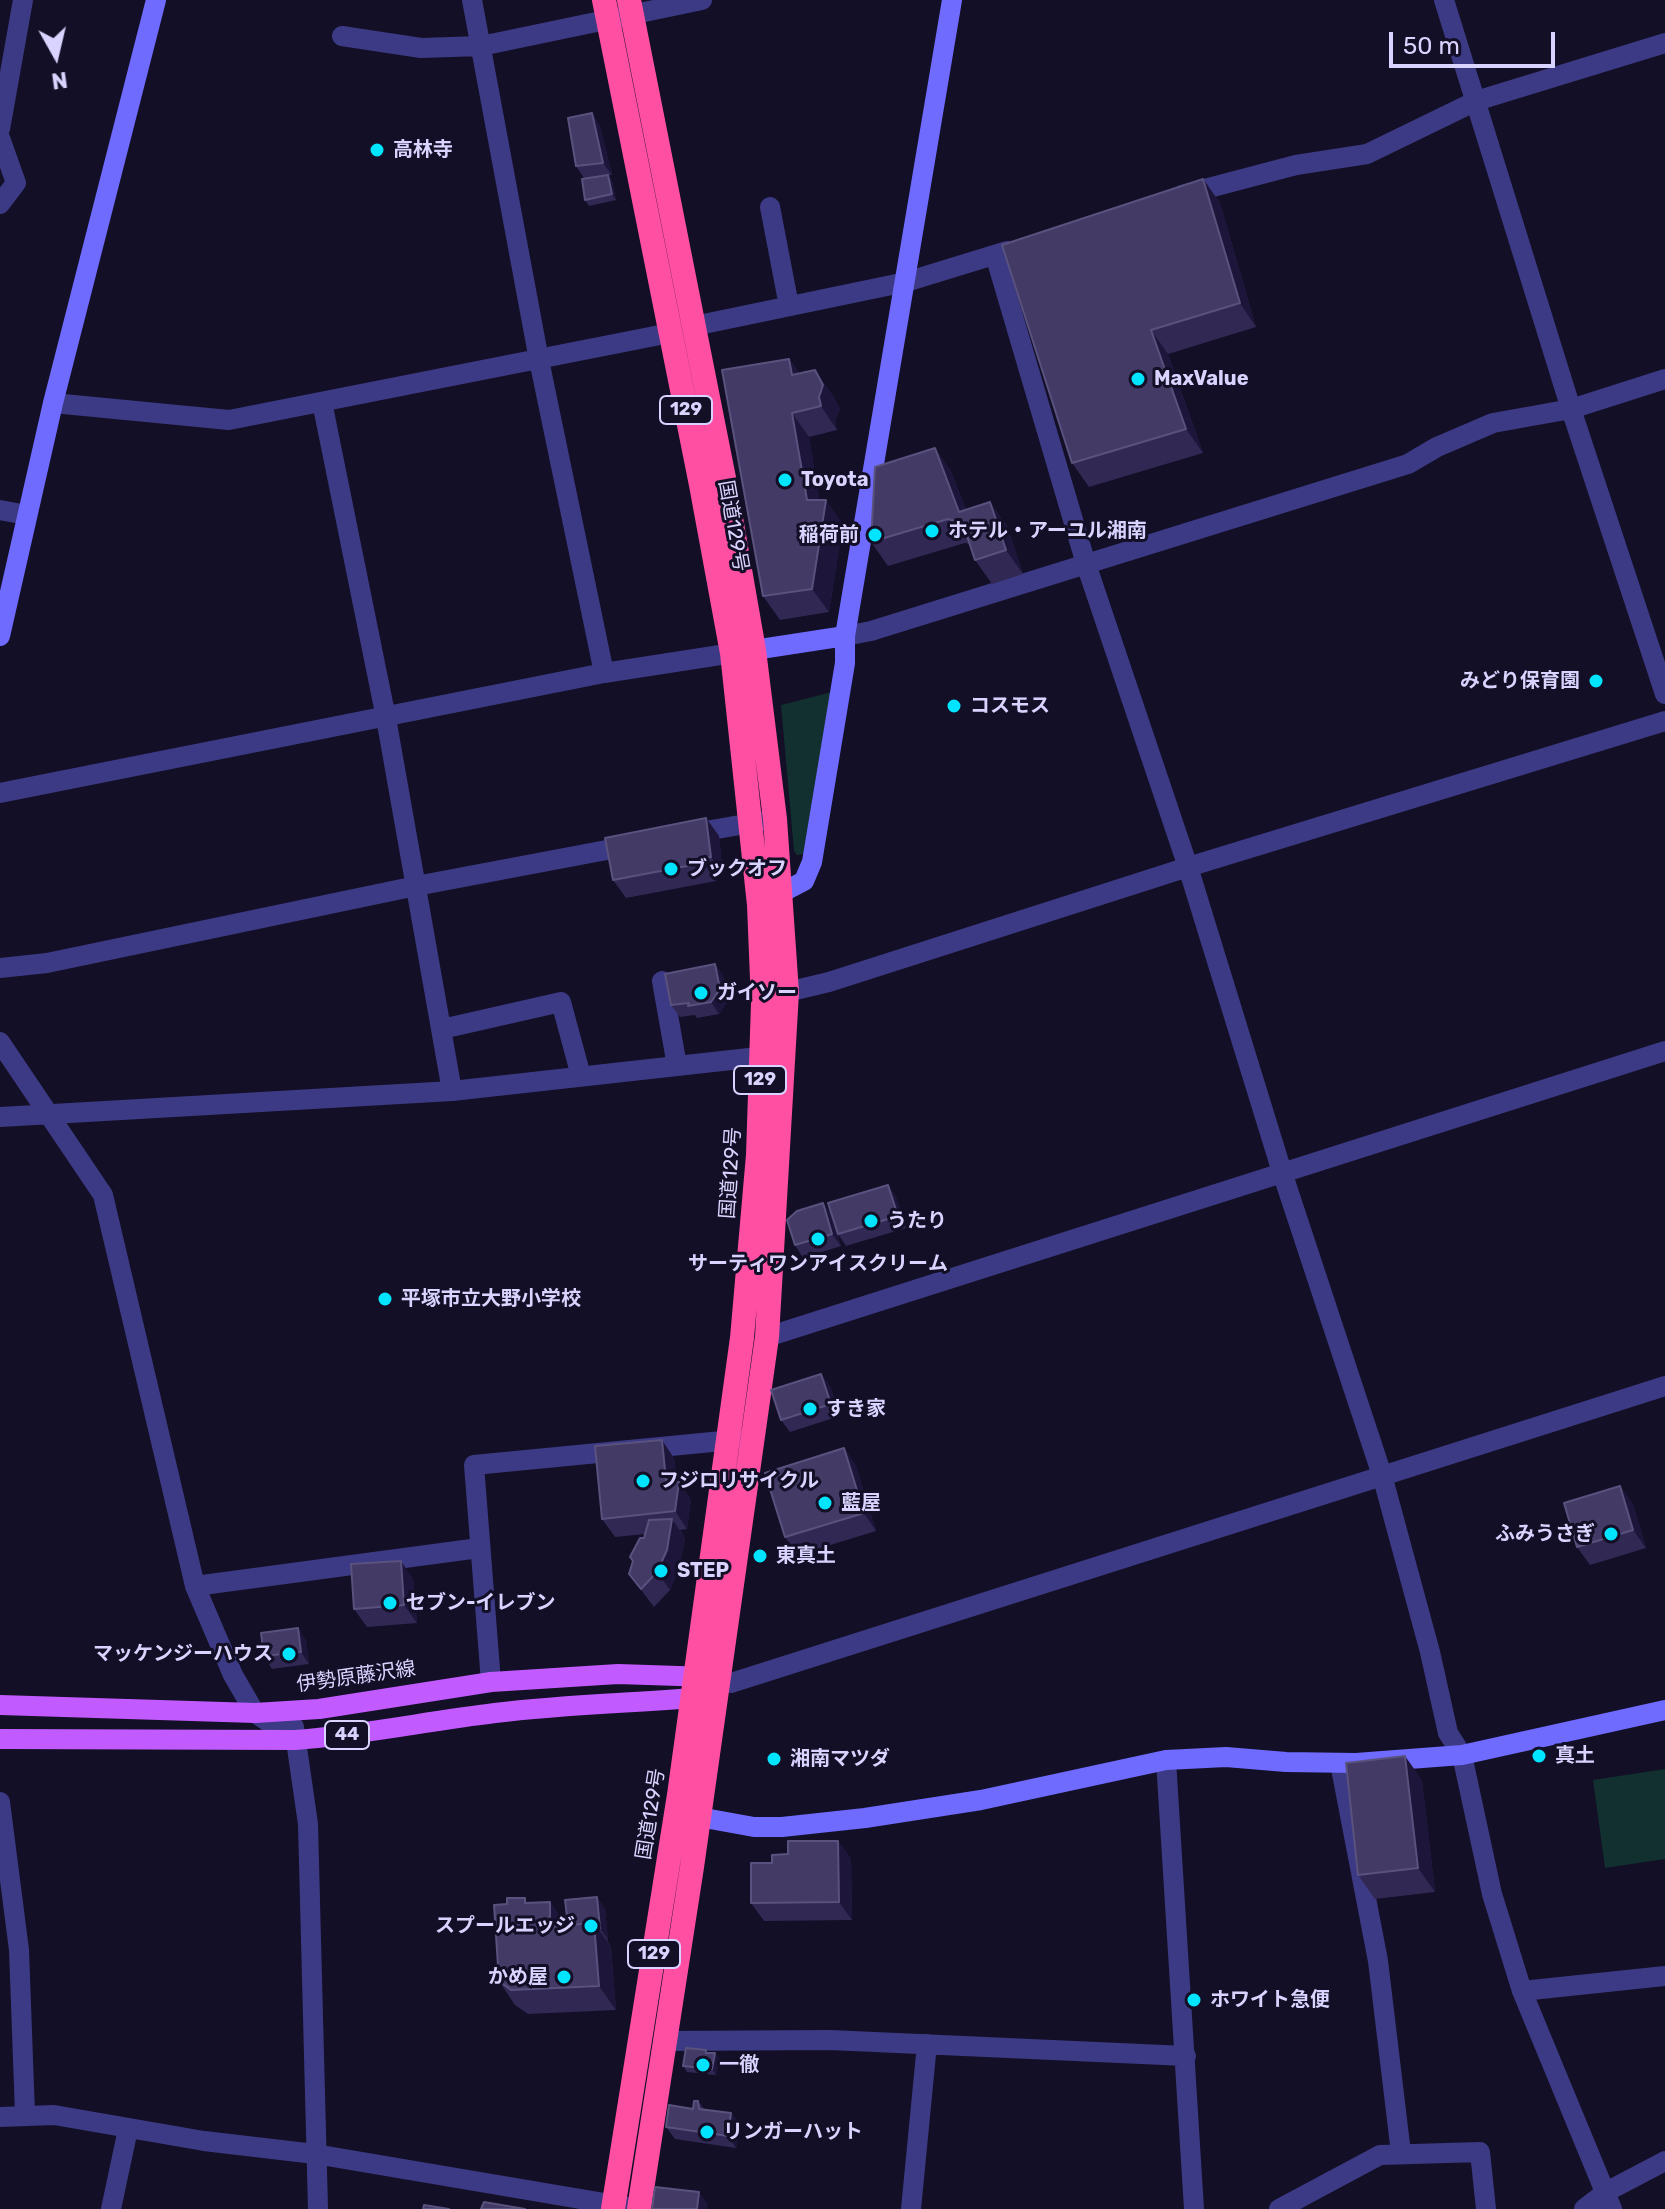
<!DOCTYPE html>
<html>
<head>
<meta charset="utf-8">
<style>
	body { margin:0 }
	#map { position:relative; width:1665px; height:2209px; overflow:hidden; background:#130f26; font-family:Rubik,sans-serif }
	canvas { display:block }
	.north { position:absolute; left:16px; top:16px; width:80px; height:80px; -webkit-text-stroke:6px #130f26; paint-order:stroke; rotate:172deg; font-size:22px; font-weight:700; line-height:32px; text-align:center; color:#d9d4ff }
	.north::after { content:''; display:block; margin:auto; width:28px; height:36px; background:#d9d4ff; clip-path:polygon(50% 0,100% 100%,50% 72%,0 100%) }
	.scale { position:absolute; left:1389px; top:32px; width:166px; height:36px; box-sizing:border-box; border:4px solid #d9d4ff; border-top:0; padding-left:10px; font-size:24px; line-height:28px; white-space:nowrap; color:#d9d4ff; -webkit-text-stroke:6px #130f26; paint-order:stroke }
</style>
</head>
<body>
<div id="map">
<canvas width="1665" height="2209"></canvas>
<div class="north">N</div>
<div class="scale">50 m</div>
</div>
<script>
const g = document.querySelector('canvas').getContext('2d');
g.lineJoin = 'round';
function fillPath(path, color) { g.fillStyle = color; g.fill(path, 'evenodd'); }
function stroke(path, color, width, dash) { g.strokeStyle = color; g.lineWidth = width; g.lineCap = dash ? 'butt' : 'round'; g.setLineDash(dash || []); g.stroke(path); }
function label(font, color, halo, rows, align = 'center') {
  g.font = font + ' Rubik,"Noto Sans JP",sans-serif'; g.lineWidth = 6; g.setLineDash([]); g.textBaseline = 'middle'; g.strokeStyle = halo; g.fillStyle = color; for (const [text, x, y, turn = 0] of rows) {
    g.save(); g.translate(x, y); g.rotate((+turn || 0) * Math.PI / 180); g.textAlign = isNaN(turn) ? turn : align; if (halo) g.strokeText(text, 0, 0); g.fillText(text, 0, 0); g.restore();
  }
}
fillPath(new Path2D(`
	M832,692L804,854L797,855L794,851L781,705Z
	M1665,1769V1859L1605,1868L1593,1780Z`), '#12302f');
stroke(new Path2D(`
	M472,0L539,360L604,673
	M1444,0L1571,409L1665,694
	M342,36L421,48L481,46L702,0
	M0,129L23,0
	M0,138L16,183L0,204
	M1182,195L1296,165L1367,154L1476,101L1665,43
	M770,207L789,306
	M995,255L1086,564L1188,867L1282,1172L1382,1475L1430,1652L1448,1733L1462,1755L1492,1894L1522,1991L1612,2209
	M694,326L906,282L1007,251
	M322,402L386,718L452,1091
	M53,403L229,420L670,333
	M0,510L27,515
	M845,636L871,631L1408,464L1437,447L1493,423L1571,409L1665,379
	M0,793L604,673L746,651
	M688,834L763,821
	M0,968L47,963L416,886L633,845
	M662,981L677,1066
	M787,992L829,982L1188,867L1665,721
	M442,1029L561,1002L581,1076
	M0,1042L103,1195L195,1586L233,1675L255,1713L295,1740
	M0,1117L452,1091L776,1055
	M767,1337L1665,1051
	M195,1586L479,1548
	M491,1682L474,1465L743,1439
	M731,1683L1665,1386
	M294,1727L308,1824L318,2209
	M1166,1760L1194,2209
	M1340,1763L1378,1961L1401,2153
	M0,1802L19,1950L25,2114
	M1522,1991L1665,1976
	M665,2041L830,2040L1186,2056
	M0,2117L54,2115L204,2141L315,2154L628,2207
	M111,2209L128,2129
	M911,2209L927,2044
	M1279,2209L1380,2155L1480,2152L1486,2209
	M1584,2209L1606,2192L1665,2161`), '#3d3a85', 20);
stroke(new Path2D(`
	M0,636L53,403L156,0
	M754,650L845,636
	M781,893L804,881L812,862L845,663V636L952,0
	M686,1821L699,1817L754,1827H782L865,1818L981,1800L1166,1760L1226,1757L1286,1762L1356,1763L1462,1755L1665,1710`), '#6f6bff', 20);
stroke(new Path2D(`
	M0,1705L255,1713L319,1709L491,1682L618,1674L709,1677
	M0,1739L295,1740C362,1735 428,1721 495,1713C565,1704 636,1703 707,1697`), '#c25bff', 20);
stroke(new Path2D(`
	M604,0L701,485L732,653L759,905L763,1003L758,1155L742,1338L679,1795L613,2209
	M629,0L724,478L754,650L775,819L787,992L767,1337L692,1867L639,2209`), '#ff4fa3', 24);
fillPath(new Path2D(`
	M592,113L600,126L612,175H608L612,181L616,200L589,206L585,200L596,177L584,178L576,166Z
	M1203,179L1220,203L1256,327L1168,354L1203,453L1089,487L1072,463Z
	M789,359L800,374L832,394L840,409L835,421L837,430L809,437L819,500L843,524L829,612L780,620L763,596Z
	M935,448L951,471L966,510L990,502L1007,526L1023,574L992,584L975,560L970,544L965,543L888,566L871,542Z
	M706,818L719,836L723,875L715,877L716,881L626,898L613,880Z
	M715,964L723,976L728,1001L719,1014L697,1018L695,1015L680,1017L671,1005Z
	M888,1185L896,1197L906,1228L846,1246L838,1234Z
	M823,1203L832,1215L841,1246L803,1258L795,1245Z
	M821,1374L830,1386L840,1416L790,1432L781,1420Z
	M844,1448L856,1466L876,1531L798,1555L785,1537Z
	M674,1458L677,1482H679L691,1500L687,1529L680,1530L685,1538L679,1568L670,1590L654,1607L629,1574L645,1534L615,1537L602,1519Z
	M1620,1486L1633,1504L1646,1548L1590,1565L1577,1547Z
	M413,1579L417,1623L367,1627L354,1609Z
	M306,1640L309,1664L272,1669L264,1656Z
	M1422,1780L1435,1892L1375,1899L1358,1875Z
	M838,1841L851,1859L852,1920L764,1921L751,1903L772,1863L788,1854Z
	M597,1897L605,1909L608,1940H607L611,1947L616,2010L528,2014L515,2005L499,1981L529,1903L550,1902L566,1925H568Z
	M708,2053L720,2059L716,2075L687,2072L683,2066Z
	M698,2101L704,2109L731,2113L740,2125L736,2148L675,2139L666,2127L693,2109Z`), '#312854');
fillPath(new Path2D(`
	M592,113L600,126L612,175L603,163Z
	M608,175L612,181L616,200L612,194Z
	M1203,179L1220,203L1256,327L1240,303Z
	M1151,330L1168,354L1203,453L1186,429Z
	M789,359L806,383L792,375Z
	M815,370L832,394L840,409L835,421L837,430L821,406Z
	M792,413L809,437L823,520L826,500L843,524L829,612L812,589L807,500Z
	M935,448L951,471L976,536L959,512Z
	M990,502L1007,526L1023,574L1006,550Z
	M706,818L719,836L723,875L711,857Z
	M703,859L715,877L716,881L703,863Z
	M715,964L723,976L728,1001L719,1014L711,1002Z
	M888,1185L896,1197L906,1228L898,1216Z
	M823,1203L832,1215L841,1246L832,1234Z
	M821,1374L830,1386L840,1416L831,1404Z
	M662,1440L674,1458L678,1490L679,1482L691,1500L687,1529L675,1511L666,1480Z
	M844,1448L856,1466L876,1531L864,1513Z
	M1620,1486L1633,1504L1646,1548L1633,1530Z
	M672,1519L685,1538L679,1568L670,1590L657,1572Z
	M401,1561L413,1579L417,1623L404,1605Z
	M298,1628L306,1640L309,1664L301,1652Z
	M1405,1756L1422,1780L1435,1892L1418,1868Z
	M838,1841L851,1859L852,1920L839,1902Z
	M597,1897L605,1909L608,1940L600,1928Z
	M550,1902L567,1926H550Z
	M594,1923L611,1947L616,2010L599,1986Z
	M715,2053L720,2059L716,2075L712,2069Z
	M731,2113L740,2125L736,2148L728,2136Z
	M699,2192L708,2204L707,2209H697Z`), '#1d163a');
const building = new Path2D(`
	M592,113L603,163L576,166L568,118Z
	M608,175L612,194L585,200L582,179Z
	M1203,179L1240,303L1151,330L1186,429L1072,463L1002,245Z
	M789,359L792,375L815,370L823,385L819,397L821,406L792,413L807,500H826L812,589L763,596L722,370Z
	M935,448L959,512L990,502L1006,550L975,560L965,530L955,521L948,519L871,542L875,467Z
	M706,818L711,857L703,859V863L613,880L605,838Z
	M715,964L720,989L711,1002L688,1006L689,1003L671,1005L665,974Z
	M888,1185L898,1216L838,1234L828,1203Z
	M823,1203L832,1234L795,1245L787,1220L797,1211Z
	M821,1374L831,1404L781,1420L771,1390Z
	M662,1440L666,1480L679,1482L675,1511L602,1519L595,1446Z
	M844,1448L864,1513L785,1537L765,1473Z
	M1620,1486L1633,1530L1577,1547L1564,1503Z
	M672,1519L667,1550L657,1572L641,1589L629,1574L633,1561L630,1557L640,1538H644L649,1520Z
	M401,1561L404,1605L354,1609L351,1564Z
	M298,1628L301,1652L264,1656L261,1633Z
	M1405,1756L1418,1868L1358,1875L1346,1763Z
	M788,1841H838L839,1902L751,1903V1863H772V1855L788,1854Z
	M597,1897L600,1928H598L594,1923L568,1925L565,1900Z
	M507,1898H525V1903L550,1902V1926L594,1923L599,1986L511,1990L499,1981L494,1905L507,1904Z
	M686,2048L706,2050V2053H715L712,2069L683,2066Z
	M694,2101H698L699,2109L731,2113L728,2136L666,2127L669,2105L693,2109Z
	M655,2187L699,2192L697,2209H652Z
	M484,2202L525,2209H481Z
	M424,2205L449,2209H423Z`);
fillPath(building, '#433a66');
stroke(building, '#5a527e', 2);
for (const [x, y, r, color] of [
	[377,150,8,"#00e5ff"],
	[1138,379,8,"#00e5ff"],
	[785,480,8,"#00e5ff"],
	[932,531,8,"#00e5ff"],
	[875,535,8,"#00e5ff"],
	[1596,681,8,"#00e5ff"],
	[954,706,8,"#00e5ff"],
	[671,869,8,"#00e5ff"],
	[701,993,8,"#00e5ff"],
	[871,1221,8,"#00e5ff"],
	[818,1239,8,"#00e5ff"],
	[385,1299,8,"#00e5ff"],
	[810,1409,8,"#00e5ff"],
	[643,1481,8,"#00e5ff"],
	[825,1503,8,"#00e5ff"],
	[1611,1534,8,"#00e5ff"],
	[760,1556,8,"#00e5ff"],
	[661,1571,8,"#00e5ff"],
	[390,1603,8,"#00e5ff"],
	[289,1654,8,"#00e5ff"],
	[1539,1756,8,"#00e5ff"],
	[774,1759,8,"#00e5ff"],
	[591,1926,8,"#00e5ff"],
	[564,1977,8,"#00e5ff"],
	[1194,2000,8,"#00e5ff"],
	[703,2065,8,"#00e5ff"],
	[707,2132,8,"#00e5ff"]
]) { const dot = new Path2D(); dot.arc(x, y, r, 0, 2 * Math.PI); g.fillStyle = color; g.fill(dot); stroke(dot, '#130f26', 3); }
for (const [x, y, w] of [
	[686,410,52],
	[760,1080,52],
	[347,1735,44],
	[654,1954,52]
]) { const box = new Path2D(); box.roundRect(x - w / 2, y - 14, w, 28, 6); g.fillStyle = '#130f26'; g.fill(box); stroke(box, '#d9d4ff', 2); }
label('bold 18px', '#d9d4ff', null, [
	["129",686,410],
	["129",760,1080],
	["44",347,1735],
	["129",654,1954]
]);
label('bold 20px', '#d9d4ff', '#130f26', [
	["高林寺",393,150],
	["MaxValue",1154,379],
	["Toyota",801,480],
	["ホテル・アーユル湘南",948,531],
	["稲荷前",859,535,"right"],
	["みどり保育園",1580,681,"right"],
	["コスモス",970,706],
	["ブックオフ",687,869],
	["ガイソー",717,993],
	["うたり",887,1221],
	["サーティワンアイスクリーム",818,1264,"center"],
	["平塚市立大野小学校",401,1299],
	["すき家",826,1409],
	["フジロリサイクル",659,1481],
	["藍屋",841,1503],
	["ふみうさぎ",1595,1534,"right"],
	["東真土",776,1556],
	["STEP",677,1571],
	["セブン-イレブン",406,1603],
	["マッケンジーハウス",273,1654,"right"],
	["真土",1555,1756],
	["湘南マツダ",790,1759],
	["スプールエッジ",575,1926,"right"],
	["かめ屋",548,1977,"right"],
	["ホワイト急便",1210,2000],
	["一徹",719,2065],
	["リンガーハット",723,2132]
], 'left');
label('20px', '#d9d4ff', '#130f26', [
	["国道129号",733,526,80],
	["国道129号",731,1173,-86],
	["伊勢原藤沢線",356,1677,-8],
	["国道129号",651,1814,-81]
]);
</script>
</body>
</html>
